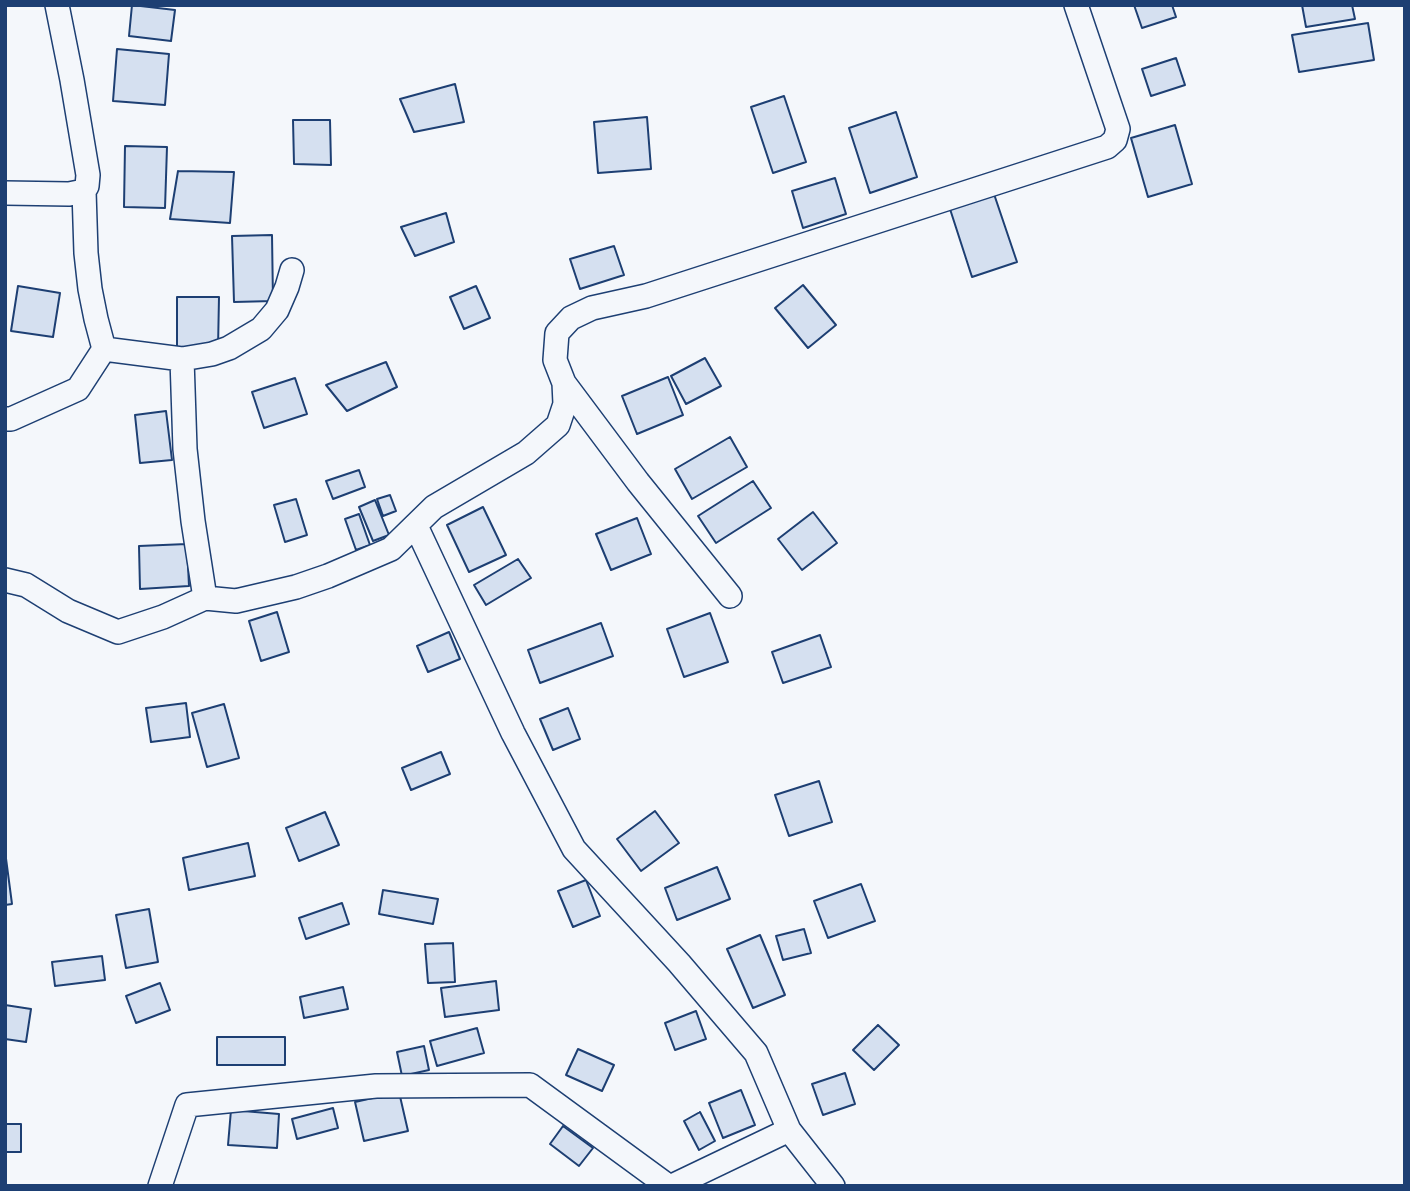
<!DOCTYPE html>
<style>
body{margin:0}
#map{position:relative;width:1410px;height:1191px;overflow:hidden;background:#f4f7fb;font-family:Arial,sans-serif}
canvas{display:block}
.frame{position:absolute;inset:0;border:7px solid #1d3f73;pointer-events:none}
</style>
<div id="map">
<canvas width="1410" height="1191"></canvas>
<div class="frame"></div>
</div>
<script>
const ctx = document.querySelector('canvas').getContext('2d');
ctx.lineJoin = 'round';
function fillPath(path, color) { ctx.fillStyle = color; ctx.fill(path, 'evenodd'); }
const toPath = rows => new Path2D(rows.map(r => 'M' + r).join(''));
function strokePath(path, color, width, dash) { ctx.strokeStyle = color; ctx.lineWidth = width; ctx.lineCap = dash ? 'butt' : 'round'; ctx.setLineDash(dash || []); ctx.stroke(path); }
const building = toPath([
 [132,5,175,10,171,41,129,36,132,5],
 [1134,5,1172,5,1176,17,1142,28,1134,5],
 [1302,5,1352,5,1355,19,1306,27,1302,5],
 [1368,23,1374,60,1299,72,1292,35,1368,23],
 [117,49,169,54,165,105,113,101,117,49],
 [1176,58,1185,85,1151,96,1142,69,1176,58],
 [455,84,464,122,414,132,400,99,455,84],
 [784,96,806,162,773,173,751,107,784,96],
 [896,112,917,177,870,193,849,128,896,112],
 [647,117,651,169,598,173,594,122,647,117],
 [293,120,330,120,331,165,294,164,293,120],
 [1175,125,1192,184,1148,197,1131,138,1175,125],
 [125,146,167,147,165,208,124,207,125,146],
 [178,171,234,172,230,223,170,219,178,171],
 [835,178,846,214,803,228,792,191,835,178],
 [994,194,1017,262,972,277,950,209,994,194],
 [446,213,454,242,415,256,401,227,446,213],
 [272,235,273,301,234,302,232,236,272,235],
 [614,246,624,275,580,289,570,259,614,246],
 [803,285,836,325,808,348,775,308,803,285],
 [18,286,60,293,53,337,11,331,18,286],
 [476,286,490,318,464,329,450,297,476,286],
 [177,297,219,297,218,349,177,349,177,297],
 [705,358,721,386,686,404,671,376,705,358],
 [386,362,397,387,347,411,326,385,386,362],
 [668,377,683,415,637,434,622,396,668,377],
 [295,378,307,414,264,428,252,392,295,378],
 [166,411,172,460,140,463,135,415,166,411],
 [730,437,747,467,692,499,675,469,730,437],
 [359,470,365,487,333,499,326,481,359,470],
 [753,481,771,508,716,543,698,516,753,481],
 [390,495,396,511,383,516,377,499,390,495],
 [296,499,307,535,285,542,274,505,296,499],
 [375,500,389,535,373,541,359,507,375,500],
 [483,507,506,555,469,572,447,525,483,507],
 [813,512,837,543,802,570,778,539,813,512],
 [359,514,370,545,356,550,345,519,359,514],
 [637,518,651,554,611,570,596,534,637,518],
 [187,544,189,586,140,589,139,546,187,544],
 [518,559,531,578,486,605,474,585,518,559],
 [277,612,289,652,261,661,249,621,277,612],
 [710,613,728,662,684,677,667,629,710,613],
 [601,623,613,656,540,683,528,650,601,623],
 [449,632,460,659,428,672,417,646,449,632],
 [820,635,831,667,783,683,772,652,820,635],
 [186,703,190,737,151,742,146,708,186,703],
 [224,704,239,758,207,767,192,713,224,704],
 [568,708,580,739,553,750,540,719,568,708],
 [441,752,450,774,411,790,402,768,441,752],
 [819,781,832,822,789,836,775,795,819,781],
 [655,811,679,843,641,871,617,839,655,811],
 [325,812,339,845,299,861,286,828,325,812],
 [248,843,255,876,189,890,183,858,248,843],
 [5,851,12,904,5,905,5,851],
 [717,867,730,899,677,920,665,888,717,867],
 [586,880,600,916,573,927,558,891,586,880],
 [861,884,875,921,828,938,814,901,861,884],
 [383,890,438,899,433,924,379,914,383,890],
 [342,903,349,924,306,939,299,918,342,903],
 [149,909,158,962,126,968,116,915,149,909],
 [804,929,811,953,783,960,776,936,804,929],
 [760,935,785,995,753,1008,727,949,760,935],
 [453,943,455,982,428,983,425,944,453,943],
 [102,956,105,980,55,986,52,962,102,956],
 [496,981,499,1010,445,1017,441,988,496,981],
 [160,983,170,1010,136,1023,126,996,160,983],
 [343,987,348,1009,304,1018,300,997,343,987],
 [5,1005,31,1009,26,1042,5,1039,5,1005],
 [696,1011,706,1039,675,1050,665,1023,696,1011],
 [878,1025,899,1045,874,1070,853,1050,878,1025],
 [477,1028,484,1053,437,1066,430,1041,477,1028],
 [217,1037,285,1037,285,1065,217,1065,217,1037],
 [424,1046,429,1070,402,1076,397,1052,424,1046],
 [578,1049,614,1065,602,1091,566,1075,578,1049],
 [845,1073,855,1104,823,1115,812,1084,845,1073],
 [741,1090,755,1125,723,1138,709,1103,741,1090],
 [399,1092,408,1131,364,1141,355,1102,399,1092],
 [333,1108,338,1128,297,1139,292,1119,333,1108],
 [231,1110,279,1114,277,1148,228,1145,231,1110],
 [700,1112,715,1141,699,1150,684,1121,700,1112],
 [5,1124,21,1124,21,1152,5,1152,5,1124],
 [563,1126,593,1148,579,1166,550,1144,563,1126]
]);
fillPath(building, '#d5e0f0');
strokePath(building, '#1d3f73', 2);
const minor = toPath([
 [84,191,86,253,90,289,96,319,104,349,182,359,185,449,193,521,205,598,236,601,296,587,328,576,391,549,434,507,526,453,558,425,565,404,564,383,555,360,557,333,571,318,592,308,646,296,1107,147,1115,140,1118,129,1076,5],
 [5,193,69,194,84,191,87,186,88,175,72,80,57,5],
 [182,359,212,354,229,348,261,329,277,310,287,287,292,270],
 [564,383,638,482,730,596],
 [5,419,11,419,78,389,104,349],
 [416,526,513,733,574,849,679,963,756,1053,789,1130,833,1186],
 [5,580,26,585,68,611,118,632,163,617,205,598],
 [160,1186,187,1105,376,1086,530,1085,668,1186],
 [672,1186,789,1130]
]);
strokePath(minor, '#1d3f73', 26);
strokePath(minor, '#f4f7fb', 23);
</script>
